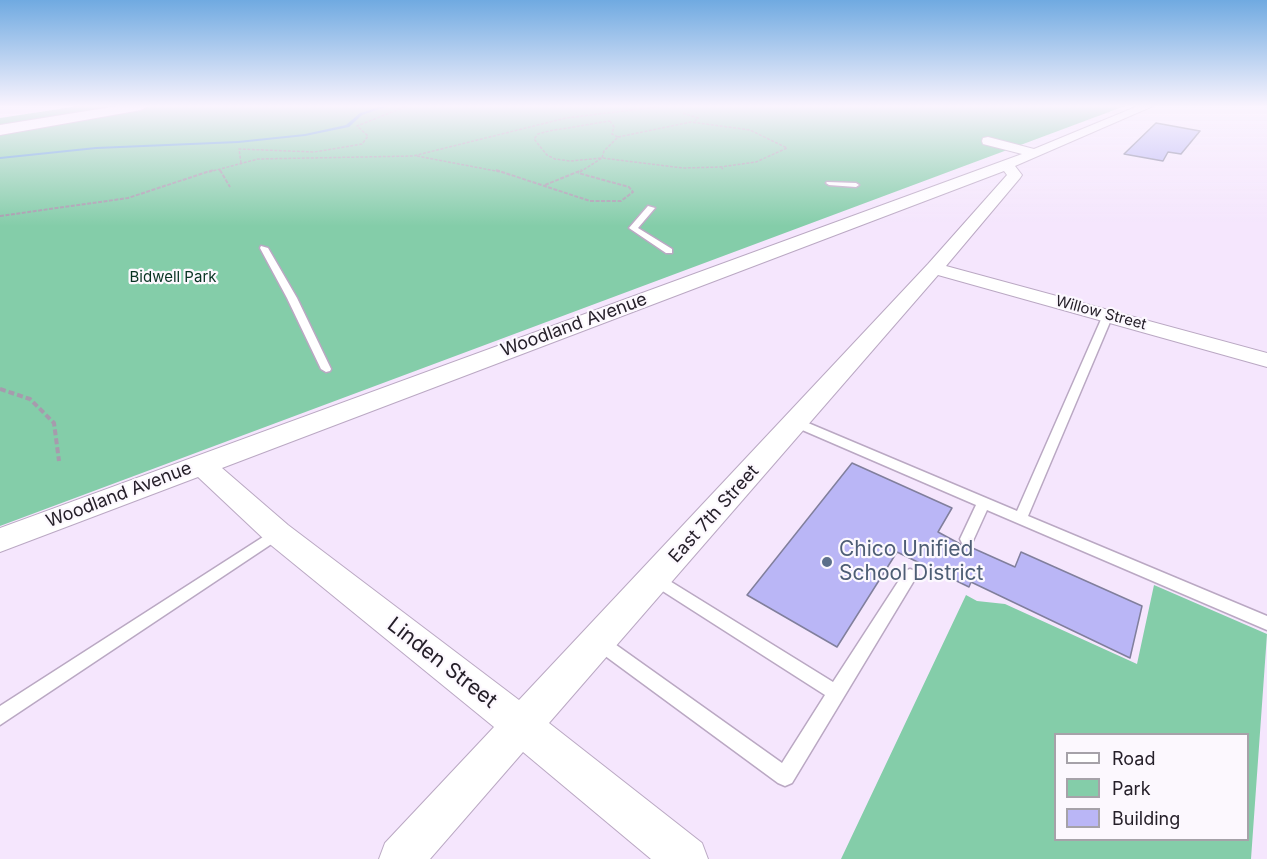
<!DOCTYPE html>
<style>
body{margin:0}
#map{position:relative;width:1267px;height:859px;overflow:hidden;background:#f5e6fd;font-family:Inter,sans-serif}
canvas{display:block}
.legend{position:absolute;left:1054px;top:733px;width:195px;height:108px;box-sizing:border-box;background:#fcf8fe;border:2px solid #a6a2a9;margin:0;padding:8px 10px;list-style:none;font-size:18px;color:#26202a}
.legend li{display:flex;align-items:center;gap:12px;height:30px}
.legend b{width:30px;border:2px solid #a6a2a9}
</style>
<div id="map">
<canvas width="1267" height="859"></canvas>
<ul class="legend">
<li><b style="height:8px;background:#fff"></b>Road</li>
<li><b style="height:16px;background:#84cda9"></b>Park</li>
<li><b style="height:16px;background:#bab6f6"></b>Building</li>
</ul>
</div>
<script>
const ctx = document.querySelector('canvas').getContext('2d');
ctx.lineJoin = 'round';
function fillPath(path, color) { ctx.fillStyle = color; ctx.fill(path, 'evenodd'); }
const toPath = rows => new Path2D(rows.map(r => 'M' + r).join(''));
function strokePath(path, color, width, dash) { ctx.strokeStyle = color; ctx.lineWidth = width; ctx.lineCap = dash ? 'butt' : 'round'; ctx.setLineDash(dash || []); ctx.stroke(path); }
function drawText(font, color, halo, rows, align = 'center') {
  ctx.font = font + ' Inter,sans-serif'; ctx.lineWidth = 4.5; ctx.setLineDash([]); ctx.textBaseline = 'middle'; ctx.strokeStyle = halo; ctx.fillStyle = color; for (const [text, x, y, turn = 0] of rows) {
    ctx.save(); ctx.translate(x, y); ctx.rotate((+turn || 0) * Math.PI / 180); ctx.textAlign = isNaN(turn) ? turn : align; if (halo) ctx.strokeText(text, 0, 0); ctx.fillText(text, 0, 0); ctx.restore();
  }
}
fillPath(toPath([
 [79,106,1125,106,0,526,0,118],
 [1154,585,1267,634,1251,859,841,859,966,595,977,601,1005,604,1137,664],
 [1056,734,1248,734,1248,840,1056,840]
]), '#84cda9');
fillPath(toPath([
 [383,106,388,106,362,115,349,127,305,136,238,143,96,149,0,159,0,157,96,147,238,141,305,134,346,125,360,113,383,106]
]), '#5c9bd7');
const building = toPath([
 [1156,123,1200,131,1181,154,1168,152,1163,161,1124,154,1156,123],
 [852,463,952,508,938,532,962,545,968,546,1015,567,1021,552,1142,606,1130,658,971,582,969,587,897,552,837,647,747,595,852,463]
]);
fillPath(building, '#bab6f6');
strokePath(building, '#817f9c', 1.5);
const service = toPath([
 [827,182,856,183,859,185,856,187,829,185,826,183,827,182],
 [648,206,655,208,638,228,672,249,672,253,666,253,629,228,648,206],
 [261,246,268,248,297,298,331,369,330,371,326,372,321,369,287,298,260,248,261,246],
 [1108,312,1113,315,1028,516,1267,616,1267,630,987,510,972,543,967,544,962,543,960,539,976,505,793,426,791,423,797,419,801,420,1017,511,1103,315,1108,312],
 [277,528,282,529,284,533,282,537,0,725,0,706,277,528],
 [910,569,915,571,918,575,915,579,792,783,785,786,778,783,593,647,591,642,593,637,599,635,605,637,782,763,825,695,650,583,647,579,650,575,655,573,660,575,833,682,905,571,910,569]
]);
const minor = toPath([
 [1138,106,1153,106,1015,166,1022,175,1020,178,946,266,1267,353,1267,367,938,275,549,723,702,843,708,859,651,859,523,752,430,859,379,859,385,843,494,727,266,541,198,477,0,552,0,528,1022,154,983,144,982,141,983,138,988,137,1034,149,1138,106],
 [1004,171,1007,175,928,264,519,700,288,525,222,468,1004,171]
]);
const tertiary = toPath([
 [118,106,148,106,141,110,0,135,0,125,118,106]
]);
strokePath(service, '#baa8c3', 3);
strokePath(minor, '#baa8c3', 2);
strokePath(tertiary, '#baa8c3', 2);
strokePath(toPath([
 [683,113,698,118,695,121],
 [610,121,614,127,612,134,618,137,604,151,602,158,570,161,555,159,547,155,534,139,538,134,549,131,610,121],
 [618,137,691,122,750,130,787,148,756,162,720,167,723,169],
 [417,156,501,172],
 [241,163,239,149,314,152,362,144,368,136,357,126,407,106],
 [219,169,221,172],
 [209,172,258,159,413,156,566,118,665,106],
 [580,172,602,158,683,168,720,167]
]), '#a69bad', 1.5, [3, 1.5]);
strokePath(toPath([
 [220,170,230,187],
 [496,170,590,201,621,201,633,192,629,187,578,173],
 [545,185,582,170],
 [0,216,128,198,213,170]
]), '#a69bad', 2, [4, 1.5]);
strokePath(toPath([
 [0,389,30,399,54,423,59,461]
]), '#a69bad', 4, [6, 3]);
fillPath(service, '#fff');
fillPath(minor, '#fff');
fillPath(tertiary, '#fff');
const sky = ctx.createLinearGradient(0, 0, 0, 226);
sky.addColorStop(0, '#70aae1');
sky.addColorStop(0.47, '#faf4fe');
sky.addColorStop(1, '#faf4fe00');
ctx.fillStyle = sky;
ctx.fillRect(0, 0, 1267, 226);
for (const [x, y, r, color] of [
 [827,562,6,"#5c6f8a"]
]) { const dot = new Path2D(); dot.arc(x, y, r, 0, 2 * Math.PI); ctx.fillStyle = color; ctx.fill(dot); strokePath(dot, '#fcf8fe', 2); }
drawText('15px', '#083322', '#fcf8fe', [
 ["Bidwell Park",173,277]
]);
drawText('15px', '#26202a', '#fcf8fe', [
 ["Willow Street",1101,313,15]
]);
drawText('18px', '#26202a', '#fcf8fe', [
 ["Woodland Avenue",574,325,-20],
 ["Woodland Avenue",119,495,-21],
 ["East 7th Street",714,514,-48]
]);
drawText('21px', '#4e5e75', '#fcf8fe', [
 ["Chico Unified",839,550],
 ["School District",839,574]
], 'left');
drawText('21px', '#26202a', '#fcf8fe', [
 ["Linden Street",442,663,38]
]);
</script>
